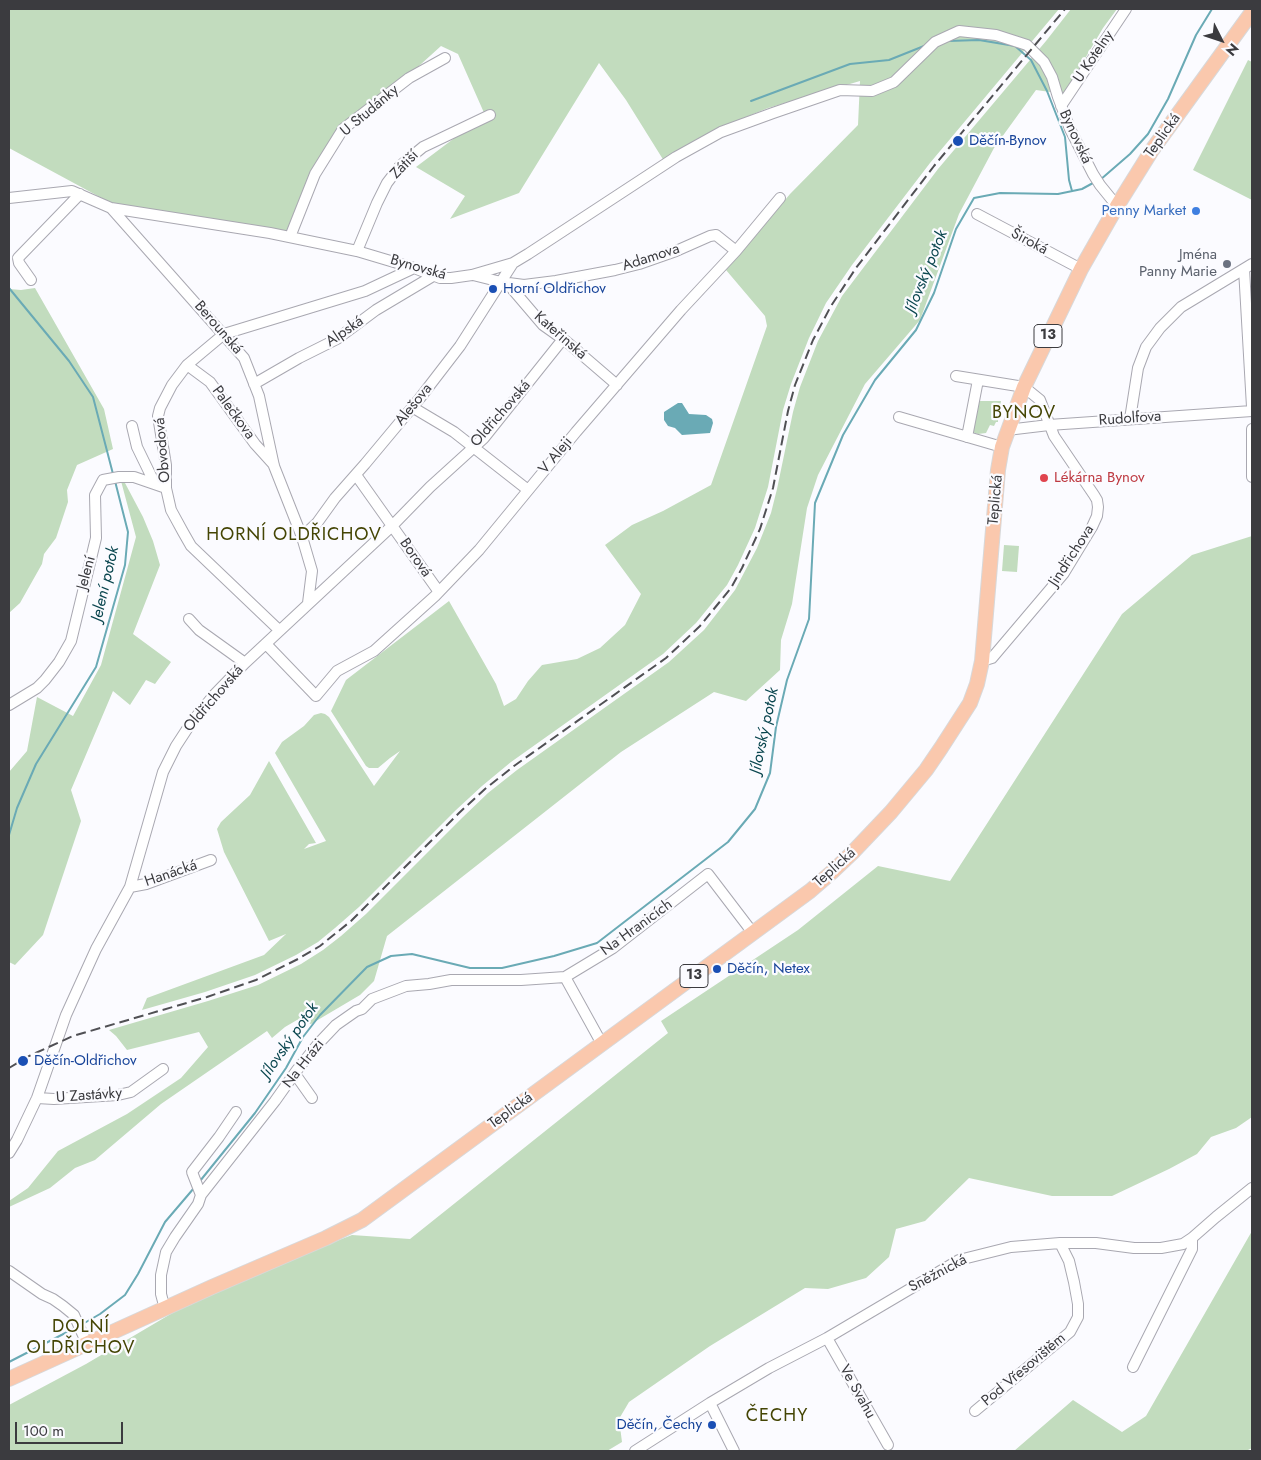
<!DOCTYPE html>
<meta charset="utf-8">
<style>
body{margin:0}
#map{position:relative;width:1261px;height:1460px;overflow:hidden;background:#fbfbff;font-family:Jost,sans-serif}
canvas{display:block}
.frame{position:absolute;inset:0;border:10px solid #3b3b3f;pointer-events:none}
.north{position:absolute;left:1196px;top:15px;width:50px;height:50px;-webkit-text-stroke:4px #fbfbff;paint-order:stroke;rotate:131deg;font-size:14px;font-weight:700;line-height:20px;text-align:center;color:#3b3b3f}
.north::after{content:'';display:block;margin:auto;width:18px;height:22px;background:#3b3b3f;clip-path:polygon(50% 0,100% 100%,50% 72%,0 100%)}
.scale{position:absolute;left:15px;top:1422px;width:108px;height:22px;box-sizing:border-box;border:2px solid #3b3b3f;border-top:0;padding-left:6px;font-size:15px;line-height:18px;white-space:nowrap;color:#3b3b3f;-webkit-text-stroke:4px #fbfbff;paint-order:stroke}
</style>
<div id="map">
<canvas width="1261" height="1460"></canvas>
<div class="frame"></div>
<div class="north">N</div>
<div class="scale">100 m</div>
</div>
<script>
const ctx = document.querySelector('canvas').getContext('2d');
ctx.lineJoin = 'round';
function fillPath(path, color) { ctx.fillStyle = color; ctx.fill(path, 'evenodd'); }
const toPath = rows => new Path2D(rows.map(r => 'M' + r).join(''));
function strokePath(path, color, width, dash) { ctx.strokeStyle = color; ctx.lineWidth = width; ctx.lineCap = dash ? 'butt' : 'round'; ctx.setLineDash(dash || []); ctx.stroke(path); }
function drawText(font, color, halo, rows, align = 'center') {
  ctx.font = font + ' Jost,sans-serif'; ctx.lineWidth = 4.5; ctx.setLineDash([]); ctx.textBaseline = 'middle'; ctx.strokeStyle = halo; ctx.fillStyle = color; for (const [text, x, y, turn = 0] of rows) {
    ctx.save(); ctx.translate(x, y); ctx.rotate((+turn || 0) * Math.PI / 180); ctx.textAlign = isNaN(turn) ? turn : align; if (halo) ctx.strokeText(text, 0, 0); ctx.fillText(text, 0, 0); ctx.restore();
  }
}
fillPath(toPath([
 [9,9,1059,9,930,163,852,265,826,303,809,338,791,384,783,410,768,487,755,528,738,565,727,585,696,623,663,654,511,762,482,786,456,810,359,907,335,928,318,942,296,955,255,975,205,992,142,1010,147,998,264,955,286,934,269,941,224,852,217,829,221,822,250,795,269,761,316,843,309,844,304,849,326,841,275,753,282,742,304,726,314,715,321,713,325,714,329,717,374,786,400,751,390,758,378,768,369,768,366,766,331,711,346,680,449,601,496,684,504,706,516,699,528,681,542,665,577,659,600,648,625,625,641,594,605,545,632,525,663,511,711,485,767,326,765,316,726,270,790,194,858,125,860,81,768,108,724,126,664,161,626,100,599,63,519,193,450,219,465,196,416,167,485,115,458,54,441,46,347,131,282,239,109,202,9,148],
 [1071,9,1117,9,1103,28,1064,94,1036,90,994,148,959,214,920,320,865,384,818,475,807,508,792,604,781,640,780,670,746,701,714,692,621,752,387,936,374,981,360,995,311,1024,297,1020,285,1027,272,1038,267,1031,161,1104,95,1160,75,1168,50,1188,9,1207,9,1201,28,1188,58,1151,127,1114,181,1078,208,1047,199,1032,127,1050,116,1036,109,1030,208,1001,258,985,301,964,323,950,341,936,366,914,463,817,488,793,517,770,669,662,704,630,735,590,757,548,771,513,777,489,793,412,800,387,818,341,842,296,938,169,1046,41],
 [1248,60,1252,62,1252,200,1193,170],
 [35,288,104,409,113,449,77,465,67,490,68,502,56,538,44,554,42,564,20,603,9,613,9,289,21,290],
 [977,401,1001,401,999,414,995,415,994,418,998,420,998,422,996,422,994,426,990,425,986,433,978,434,972,432],
 [121,481,125,483,143,517,153,541,160,565,133,634,171,662,155,684,146,680,130,705,113,691,71,790,81,821,43,935,15,965,9,962,9,772,27,751,37,697,73,716,101,665,136,537],
 [1252,536,1252,1117,1236,1128,1211,1137,1197,1154,1169,1169,1112,1196,1052,1196,969,1178,925,1221,896,1229,889,1257,866,1278,828,1289,805,1288,710,1346,629,1402,619,1419,622,1442,607,1451,9,1451,9,1405,86,1364,213,1289,352,1235,410,1239,668,1033,661,1021,798,930,878,866,950,881,1122,614,1192,555],
 [1004,545,1019,546,1017,572,1002,571],
 [1252,1231,1252,1448,1246,1451,1014,1451,1073,1400,1122,1432,1146,1416]
]), '#c2dcbe');
fillPath(toPath([
 [678,403,682,403,689,414,706,415,712,419,713,423,710,433,682,435,675,428,668,426,664,420,664,412]
]), '#6aaab5');
strokePath(toPath([
 [948,41,979,40,1015,46,1031,60,1047,91,1065,137,1069,180,1072,191],
 [751,101,850,64,889,60,924,46],
 [1100,180,1130,154,1148,134,1168,99,1196,35,1212,9],
 [9,288,69,361,93,397,113,474],
 [9,835,17,808,36,764,96,667,125,565,128,532,115,481],
 [200,1181,255,1113,286,1068,303,1037,320,1015,367,967,391,956,412,954,470,968,502,968,554,956,597,943,728,842,755,809,770,773,776,727,787,680,809,619,815,503,843,435,875,380,916,330,934,293,956,229,974,198,1000,193,1058,194,1082,189,1093,183],
 [81,1325,100,1314,125,1295,138,1274,165,1222,194,1188],
 [9,1362,75,1328]
]), '#6aaab5', 2);
const minor = toPath([
 [1061,106,1126,9],
 [9,198,72,191,111,208,244,358,259,396,274,466,302,537,312,571,308,603],
 [111,208,270,233,357,251,414,268,440,278,451,278,472,275,513,263,528,254,676,157,721,132,773,113,840,90,872,91,894,82,935,42,959,31,996,35,1027,45,1044,62,1052,77,1058,97,1070,129,1093,174,1100,185,1117,206],
 [977,214,1081,269],
 [290,237,315,174,343,129,409,78,445,58],
 [357,251,377,203,387,183,400,166,423,147,490,115],
 [1244,269,1252,407],
 [473,275,501,282,524,285,556,281,615,270,639,264,676,251,710,236,716,235,736,251],
 [31,280,19,263,18,258,80,194],
 [508,284,543,325,567,342,617,385],
 [187,365,210,382,255,444,274,465],
 [956,376,1024,387,1040,400,1054,436,1094,495,1097,500,1098,507,1097,516,1092,527,1064,573,992,658,982,661],
 [254,384,299,358,337,339,376,310,433,276],
 [412,407,454,432,528,490],
 [899,417,1002,447],
 [1130,419,1138,368,1146,347,1160,328,1181,307,1252,264],
 [132,426,137,447,155,484],
 [1252,429,1252,477],
 [1007,430,1049,425,1252,411],
 [967,437,978,380],
 [356,475,439,592],
 [302,537,317,523,335,498,365,464,420,398,460,346,513,263],
 [189,619,199,630,245,663],
 [279,630,191,546,183,532,171,510,166,488,166,465,158,416,160,408,172,385,187,365,224,334,365,291,414,268],
 [266,644,316,696,337,671,374,651,435,596,479,550,576,432,681,310,736,251,780,198],
 [9,705,37,688,45,680,59,662,71,641,96,538,95,495,103,480,119,477,134,477,166,488],
 [130,887,146,884,211,860],
 [602,1044,565,977,613,948,708,874,753,933],
 [295,1074,312,1098],
 [37,1098,54,1099,118,1095,131,1092,163,1069],
 [9,1153,17,1140,37,1098,66,1015,96,949,130,887,163,772,176,746,191,723,214,695,245,663,392,526,430,487,484,438,563,339],
 [201,1195,192,1172,219,1137,236,1112],
 [9,1271,42,1294,53,1299,63,1306,74,1315,87,1344],
 [165,1309,161,1294,161,1275,166,1252,175,1237,198,1204,201,1195,275,1101,297,1070,318,1044,336,1025,356,1011,362,1009,372,999,406,986,429,984,451,980,521,980,565,977],
 [827,1338,888,1445],
 [1133,1367,1192,1249,1192,1238],
 [710,1403,734,1451],
 [975,1411,1070,1332,1078,1317,1078,1304,1074,1282,1069,1261,1060,1243],
 [635,1451,710,1403,769,1368,827,1338,959,1260,1011,1247,1060,1243,1096,1243,1134,1248,1161,1248,1183,1244,1192,1238,1216,1217,1252,1188]
]);
const major = toPath([
 [9,1379,212,1287,326,1238,362,1220,810,891,832,872,852,853,891,812,926,770,941,748,970,703,977,684,982,661,998,470,1002,447,1024,387,1081,269,1117,206,1152,150,1252,12]
]);
strokePath(minor, '#a9a8b1', 12);
strokePath(major, '#d8d8d9', 16);
strokePath(minor, '#fff', 10);
strokePath(major, '#fac8ad', 14);
strokePath(toPath([
 [9,1068,29,1056,73,1036,207,997,256,980,298,959,320,946,351,921,459,813,485,789,514,766,666,658,700,626,731,588,742,568,760,529,773,488,788,411,795,385,813,340,831,306,856,268,934,166,1065,9]
]), '#505054', 2, [10, 5]);
for (const [x, y, r, color] of [
 [958,141,6,"#1a4fb4"],
 [1196,211,5,"#3f7fe0"],
 [1227,264,5,"#6b7280"],
 [493,289,5,"#1a4fb4"],
 [1044,478,5,"#e0444e"],
 [717,969,5,"#1a4fb4"],
 [23,1061,6,"#1a4fb4"],
 [712,1425,5,"#1a4fb4"]
]) { const dot = new Path2D(); dot.arc(x, y, r, 0, 2 * Math.PI); ctx.fillStyle = color; ctx.fill(dot); strokePath(dot, '#fbfbff', 2); }
for (const [x, y, w] of [
 [1048,336,28],
 [694,976,28]
]) { const box = new Path2D(); box.roundRect(x - w / 2, y - 11.5, w, 23, 4); ctx.fillStyle = '#fbfbff'; ctx.fill(box); strokePath(box, '#3b3b3f', 1); }
drawText('bold 14px', '#3b3b3f', null, [
 ["13",1048,336],
 ["13",694,976]
]);
drawText('15px', '#3b3b3f', '#fbfbff', [
 ["U Kotelny",1094,57,-56],
 ["U Studánky",370,111,-40],
 ["Teplická",1163,136,-55],
 ["Bynovská",1075,137,65],
 ["Zátiší",405,165,-46],
 ["Široká",1029,242,28],
 ["Adamova",651,258,-18],
 ["Bynovská",418,268,16],
 ["Berounská",218,328,49],
 ["Alpská",345,332,-34],
 ["Kateřinská",560,336,41],
 ["Alešova",414,405,-51],
 ["Palečkova",233,413,54],
 ["Oldřichovská",501,414,-49],
 ["Rudolfova",1130,419,-4],
 ["Obvodová",163,450,-95],
 ["V Aleji",556,456,-50],
 ["Teplická",996,500,-85],
 ["Jindřichova",1072,556,-57],
 ["Borová",415,558,55],
 ["Jelení",87,573,-75],
 ["Oldřichovská",214,699,-49],
 ["Teplická",835,868,-42],
 ["Hanácká",171,874,-19],
 ["Na Hranicích",637,928,-36],
 ["Na Hrázi",304,1064,-52],
 ["U Zastávky",89,1096,-4],
 ["Teplická",511,1111,-36],
 ["Sněžnická",938,1274,-28],
 ["Pod Vřesovištěm",1024,1370,-40],
 ["Ve Svahu",857,1392,61]
]);
drawText('15px', '#164399', '#fbfbff', [
 ["Děčín-Bynov",969,141],
 ["Horní Oldřichov",503,289],
 ["Děčín, Netex",727,969],
 ["Děčín-Oldřichov",34,1061],
 ["Děčín, Čechy",702,1425,"right"]
], 'left');
drawText('15px', '#366cbe', '#fbfbff', [
 ["Penny Market",1186,211]
], 'right');
drawText('15px', '#5b616d', '#fbfbff', [
 ["Jména",1217,255],
 ["Panny Marie",1217,272]
], 'right');
drawText('15px', '#be3a42', '#fbfbff', [
 ["Lékárna Bynov",1054,478]
], 'left');
drawText('italic 16px', '#0a464f', '#fbfbff', [
 ["Jílovský potok",927,272,-68],
 ["Jelení potok",106,584,-77],
 ["Jílovský potok",765,731,-78],
 ["Jílovský potok",290,1041,-55]
]);
ctx.letterSpacing = '1px';
drawText('18px', '#444504', '#fbfbff', [
 ["BYNOV",1024,414],
 ["HORNÍ OLDŘICHOV",294,536],
 ["DOLNÍ",81,1328],
 ["OLDŘICHOV",81,1349],
 ["ČECHY",777,1417]
]);
ctx.letterSpacing = '0px';
</script>
